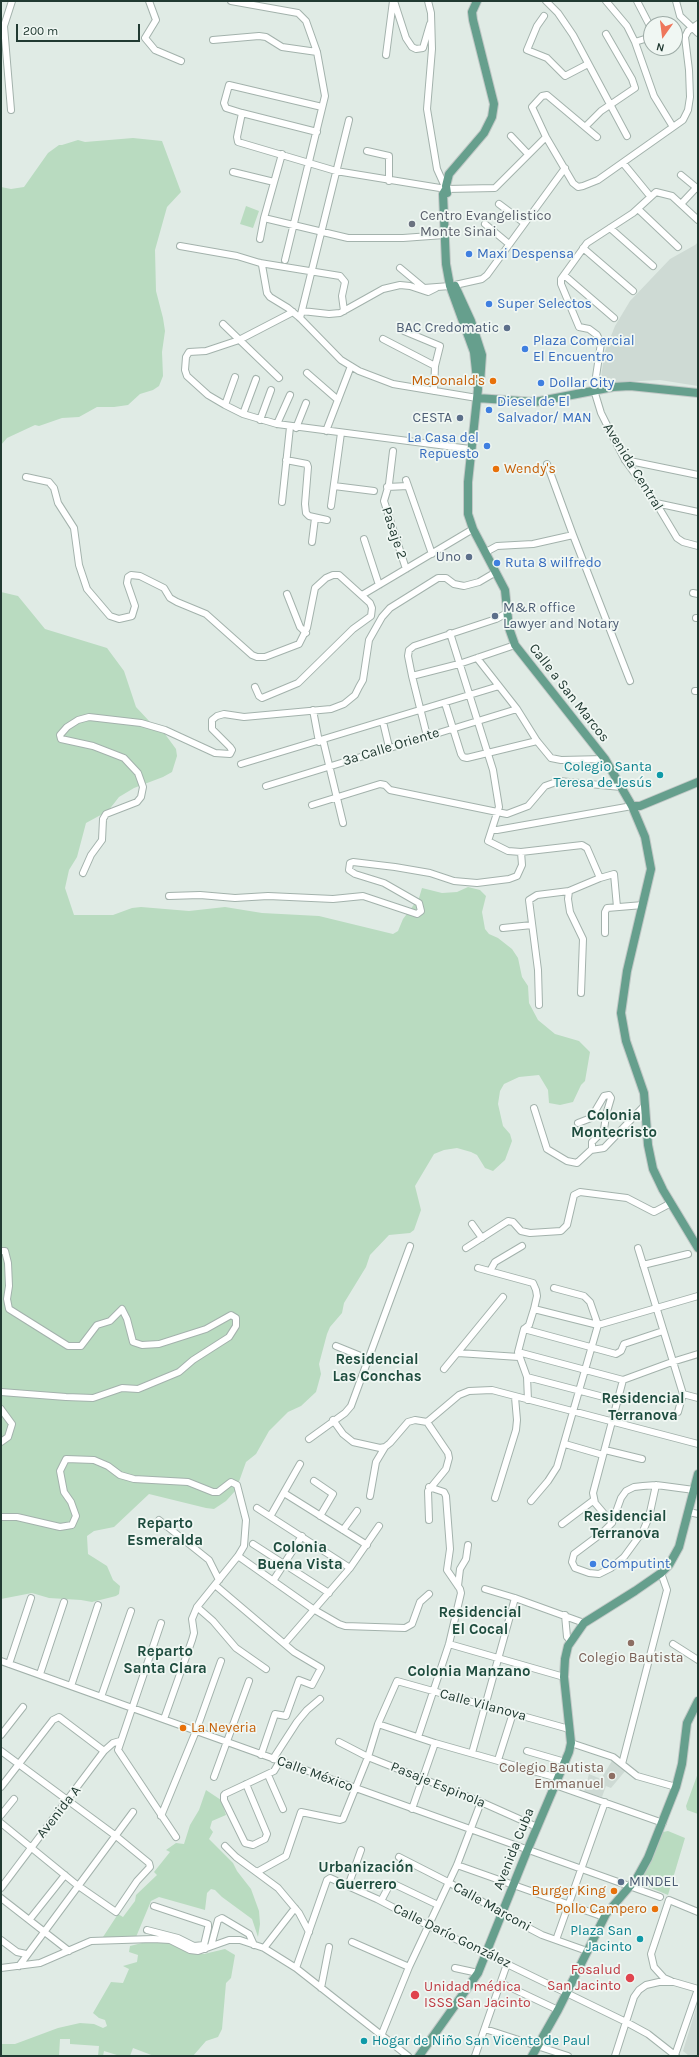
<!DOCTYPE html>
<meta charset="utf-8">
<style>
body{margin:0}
#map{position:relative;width:699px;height:2057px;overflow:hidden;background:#e0ebe5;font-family:Karla,sans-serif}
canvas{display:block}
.frame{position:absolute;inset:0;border:2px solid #213a32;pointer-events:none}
.north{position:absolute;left:643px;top:16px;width:40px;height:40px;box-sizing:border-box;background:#f0f7f3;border:1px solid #9daba6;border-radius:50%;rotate:194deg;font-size:11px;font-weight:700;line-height:16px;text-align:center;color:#213a32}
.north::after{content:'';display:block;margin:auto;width:14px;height:18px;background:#ee765b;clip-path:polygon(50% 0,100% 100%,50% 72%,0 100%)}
.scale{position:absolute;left:16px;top:24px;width:124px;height:18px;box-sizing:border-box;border:2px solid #213a32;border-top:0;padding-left:5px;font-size:12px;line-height:14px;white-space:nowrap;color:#213a32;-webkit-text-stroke:3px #f0f7f3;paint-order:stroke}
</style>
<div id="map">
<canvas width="699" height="2057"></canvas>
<div class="frame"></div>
<div class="north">N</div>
<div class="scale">200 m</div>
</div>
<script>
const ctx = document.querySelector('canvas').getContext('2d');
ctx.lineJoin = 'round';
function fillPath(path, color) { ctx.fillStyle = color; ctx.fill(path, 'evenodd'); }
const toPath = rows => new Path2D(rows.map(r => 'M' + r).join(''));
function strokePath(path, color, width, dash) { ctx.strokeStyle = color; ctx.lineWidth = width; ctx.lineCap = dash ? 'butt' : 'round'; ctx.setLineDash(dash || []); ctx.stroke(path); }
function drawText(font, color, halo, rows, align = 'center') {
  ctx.font = font + ' Karla,sans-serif'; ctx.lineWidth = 3.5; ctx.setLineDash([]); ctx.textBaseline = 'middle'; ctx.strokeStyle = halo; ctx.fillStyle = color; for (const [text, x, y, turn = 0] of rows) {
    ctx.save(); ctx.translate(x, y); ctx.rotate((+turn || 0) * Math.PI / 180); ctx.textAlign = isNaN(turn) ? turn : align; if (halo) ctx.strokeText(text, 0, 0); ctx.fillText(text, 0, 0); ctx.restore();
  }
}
fillPath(toPath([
 [698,242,698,386,660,380,600,383,605,351,615,326,630,301,670,259,695,245],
 [613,1759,626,1770,611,1788,606,1786,602,1797,584,1792,589,1774,601,1779],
 [698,2002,698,2056,689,2056,683,2051]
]), '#cedad4');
fillPath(toPath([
 [133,138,162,141,181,192,167,207,155,250,156,291,163,318,165,331,162,352,163,376,159,386,153,390,140,394,128,405,114,407,97,407,79,417,62,418,39,426,35,425,7,438,1,445,1,187,11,189,24,187,48,153,59,145,62,145,78,140,85,142],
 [246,206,259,211,253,228,240,224],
 [1,592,18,596,45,629,107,648,124,671,136,707,150,722,162,730,176,749,177,756,172,772,163,777,134,788,119,797,108,811,86,823,77,857,69,870,65,888,74,915,113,915,132,908,141,907,189,911,225,907,262,913,319,916,393,934,398,931,403,919,419,898,422,888,442,893,457,892,468,887,480,890,486,896,482,912,485,929,489,934,498,938,512,949,518,958,522,977,528,986,529,1003,538,1020,555,1034,579,1041,590,1052,585,1081,581,1085,573,1102,560,1105,549,1103,548,1090,539,1075,519,1077,504,1084,500,1091,498,1104,503,1126,510,1134,512,1141,505,1160,493,1171,485,1168,477,1155,471,1152,457,1148,444,1150,434,1154,415,1186,421,1210,414,1230,410,1233,389,1235,370,1255,366,1267,344,1303,342,1313,330,1327,327,1334,319,1364,321,1374,316,1392,301,1406,288,1412,269,1431,256,1454,246,1462,236,1490,226,1501,214,1509,206,1508,149,1494,114,1527,94,1531,87,1536,88,1554,107,1566,113,1580,120,1586,119,1594,116,1596,92,1602,81,1600,49,1598,32,1593,1,1599],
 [698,1773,698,1814,687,1810,686,1806],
 [206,1790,221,1800,226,1815,212,1821,210,1828,213,1832,209,1839,233,1863,237,1871,251,1889,259,1911,260,1924,258,1937,252,1919,222,1897,215,1890,211,1889,207,1893,205,1910,159,1897,151,1901,136,1937,103,1937,118,1914,123,1917,135,1901,136,1895,157,1875,154,1872,170,1852,166,1850,176,1843,184,1844,190,1825,199,1810],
 [668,1831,685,1838,668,1895,644,1885,641,1880,663,1832],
 [146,1942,168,1943,193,1954,204,1954,225,1949,235,1955,231,1978,226,1983,222,2029,218,2037,206,2041,193,2056,154,2056,133,2048,130,2056,120,2056,104,2051,103,2056,98,2056,99,2046,70,2044,70,2039,60,2039,59,2056,1,2056,1,2044,15,2044,58,2028,80,2023,94,2024,103,2028,107,2026,105,2020,99,2018,93,2013,111,1982,123,1983,129,1969,123,1966,137,1962,138,1955,129,1952,130,1946]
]), '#b9dbc0');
const minor = toPath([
 [149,1,156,20,145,38,155,50,181,61],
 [231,1,298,13,306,21,317,52,325,96,285,260],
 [394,1,406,38,412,47,416,49,423,48,430,24],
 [428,1,431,13,432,49,427,109,437,169,446,189],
 [546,1,558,13,573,35,627,136],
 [606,1,627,26,635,42,654,96,673,127],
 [637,1,651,28],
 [676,1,680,16,698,33],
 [544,16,537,26,527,50,547,58,565,76,588,64],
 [213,40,259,36,266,37,282,47,317,52],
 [635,42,651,37],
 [386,55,393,1],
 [11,110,4,26,12,1],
 [242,113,237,137,238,142,336,171,446,189,495,188,546,137],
 [585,127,601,111,635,88,632,79,606,34],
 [317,132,242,113,226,108,224,103,229,85,322,107],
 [511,136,528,154],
 [597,137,547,95,542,96,532,107,546,137,573,183,578,187,583,186,598,180,683,120,688,110,690,97,689,70,685,37,688,31,698,24],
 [367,151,389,156,389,181],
 [623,163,650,196],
 [233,172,274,182],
 [681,175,698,189],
 [499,204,523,222],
 [681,204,696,188],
 [638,209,678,247],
 [264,218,348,238,403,238,444,235],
 [698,220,672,196,656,192,633,213,587,243,561,279,561,284,579,327,589,329,597,335,601,343,594,390,601,413,613,437,625,460,656,503,677,538,683,542,698,546],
 [485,224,509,244],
 [610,228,653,266],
 [260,239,264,218,282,154],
 [180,246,237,256,260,263,340,276,345,282,342,296,344,311],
 [583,248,633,291],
 [260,263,262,265,267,293,270,297,288,308,300,318,341,360,359,371,393,384,477,398],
 [400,268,424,288,450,286],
 [564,275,614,318],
 [455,285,482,279,487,275,565,168],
 [302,311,329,314,340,313,383,289,400,285,410,286,428,292,436,288],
 [293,312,239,340,206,351,189,352,186,357,185,370,187,376,208,395,225,405,243,414,277,424,470,449],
 [300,318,349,120],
 [223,324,279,378],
 [404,331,440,346,435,366,434,391],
 [383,339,435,366],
 [307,373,338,400],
 [225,405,235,377],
 [243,414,256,379],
 [260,420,271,390],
 [277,424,290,395],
 [296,428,306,403],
 [326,431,351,366],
 [393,451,389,484,384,501,406,569],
 [286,460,307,464,308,467,305,504,306,513,309,516,327,520],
 [625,460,698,475],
 [547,464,573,535,630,681],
 [26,477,49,482,54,488,58,503,74,528,79,565,87,589,110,616,119,619,132,616,135,606,127,583,128,577,131,575,140,576,164,588,170,598,177,602,206,614,252,655,257,657,265,657,299,644,307,628,315,588,326,578,333,575,339,575,370,603,372,608,371,616,353,629,298,683,262,698,259,696,255,687],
 [406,480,432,554],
 [334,486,374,491],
 [387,487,408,486],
 [282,502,290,427],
 [656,503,698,512],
 [331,506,341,433],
 [364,539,379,585],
 [312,542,315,518],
 [486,552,497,546,533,544,573,535],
 [693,593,698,594],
 [287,594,300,627,306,633],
 [362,595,473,529],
 [696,618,698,618],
 [450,633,493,770,499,807,488,841,508,851,521,852,582,845,587,848,600,878],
 [477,658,517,709,537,741,551,758,561,760,605,759],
 [412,676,459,664,515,645],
 [695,691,698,691],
 [445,703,461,754,463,757,467,758,537,741],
 [313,710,319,742],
 [383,722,389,747],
 [427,736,412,676,408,656,409,650,414,646,496,619,507,613],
 [323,740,343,823],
 [241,764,499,686],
 [266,786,517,709],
 [312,805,380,784,385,785,390,790,507,814,528,806,545,786,559,781,621,787],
 [492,829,497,830,632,806],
 [83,873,91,855,102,840,103,819,106,814,137,802,141,797,143,787,138,773,124,758,93,746,61,739,60,735,67,727,78,720,89,717,141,723,165,730,215,753,230,754,232,750,230,747,212,729,212,720,217,716,224,714,244,717,331,709,344,704,355,695,359,687,363,680,369,640,382,617,390,608,438,578,446,578,454,584,464,586,479,582,496,572],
 [569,891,568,899,570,912,583,939,581,993],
 [169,896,200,895,235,898,268,896,333,899,363,896,417,914,421,911,419,903,384,883,355,874,349,870,350,863,353,862,395,867,430,873,454,881,477,883,509,879,517,876,522,865,521,852],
 [503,928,532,925],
 [605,933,605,912,607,908,643,905],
 [539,1005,538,970,529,900,537,895,569,891,600,878,614,874,617,907],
 [534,1108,547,1149,567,1161,577,1163,591,1150,604,1148,645,1105],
 [578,1123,591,1118,604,1096,609,1095,611,1098,606,1115,604,1130,592,1142,592,1149],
 [472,1224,482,1238],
 [466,1248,508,1221,513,1222,521,1231,530,1233,561,1231,567,1225,574,1195,580,1192,627,1198,654,1212,671,1203],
 [638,1248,683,1394,678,1412],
 [1,1251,5,1251,8,1263,9,1286,7,1299,9,1309,68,1346,81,1346,97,1325,110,1321,122,1309,127,1319,133,1342,142,1345,159,1344,206,1329,231,1315,236,1318,236,1326,229,1337,193,1360,179,1372,138,1389,122,1388,93,1398,66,1397,1,1392],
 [643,1265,688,1254],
 [478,1268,533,1283,536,1290,537,1296,534,1309,529,1325,524,1329,518,1352,527,1377,528,1400],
 [490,1271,495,1262,522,1246],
 [554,1288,584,1296,590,1302,598,1325],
 [534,1309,598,1325,698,1296],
 [524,1329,616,1354,621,1351,624,1344,663,1331],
 [336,1346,368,1359],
 [518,1352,623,1380],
 [458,1353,519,1357],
 [444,1369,503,1297],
 [527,1377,619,1401],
 [623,1380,672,1362,698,1354],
 [683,1394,698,1398],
 [1,1409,12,1424,8,1437,1,1442],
 [333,1420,343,1434,353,1442,380,1448,385,1447,390,1443,408,1422,415,1420,427,1422,448,1453,449,1458,446,1469,428,1491,429,1520],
 [427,1422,459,1395,469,1391,492,1390,698,1444],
 [309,1439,345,1413,351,1406,410,1246],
 [565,1444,603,1455],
 [605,1450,642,1459],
 [314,1481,333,1494,320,1516],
 [656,1485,649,1517,643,1531,624,1557,611,1568,599,1574,589,1573,575,1568,572,1562,574,1554,602,1533,612,1523,621,1498,626,1491,634,1487,643,1486,656,1485,664,1486,694,1490],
 [284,1493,367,1545],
 [370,1496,376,1462,385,1447],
 [495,1498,516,1430,517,1420,515,1397],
 [531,1501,548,1481,557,1467,598,1325],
 [257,1508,350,1568],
 [689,1512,698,1514],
 [271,1515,300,1464],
 [1,1517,17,1517,60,1527,72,1525,76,1516,71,1502,64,1492,60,1471,66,1459,94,1460,108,1466,120,1475,134,1479,188,1482,213,1492,218,1492,231,1482,237,1485,246,1520,244,1546,238,1556,197,1607,192,1619,194,1633,192,1640,164,1719],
 [159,1520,209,1560,219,1580],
 [612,1523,595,1503,593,1493,623,1380],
 [562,1524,594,1500],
 [343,1530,357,1511],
 [253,1544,329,1593],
 [238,1556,313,1609,339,1624,345,1626,405,1628,412,1624,420,1602,429,1594],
 [273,1581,302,1536],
 [215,1585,294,1652,321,1668,312,1685,299,1680,286,1716,275,1714,261,1755],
 [458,1586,460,1569,466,1559,468,1545],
 [485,1589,515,1598,584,1623],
 [197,1607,213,1621,236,1648,266,1669],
 [565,1615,567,1637,571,1641],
 [161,1623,118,1750,176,1837],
 [285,1643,350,1568,379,1526],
 [449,1644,564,1677],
 [673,1644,698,1660],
 [1,1661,660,1897],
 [9,1664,31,1598],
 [40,1674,64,1602],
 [71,1686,98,1605],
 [101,1697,131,1611],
 [378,1724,435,1743,558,1778],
 [1,1735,23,1707],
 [418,1737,449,1644,461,1593,460,1589,447,1570,450,1549,446,1496,444,1492,429,1487],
 [339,1742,368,1757,481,1802,537,1827],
 [571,1743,613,1757,637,1776,676,1787],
 [1,1751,116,1836,149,1863,150,1867,137,1881,116,1912,77,1885,1,1823],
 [527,1751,565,1762],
 [472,1753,515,1598],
 [273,1759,297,1722,307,1710,320,1699],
 [498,1760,513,1713],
 [622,1764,667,1590,661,1573],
 [268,1775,283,1809],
 [214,1777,249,1681],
 [246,1784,267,1834,265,1839,253,1845,245,1843,224,1800,224,1795,225,1794,274,1771,280,1761],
 [555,1785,663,1823],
 [1,1787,53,1720,59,1717,104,1751],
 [412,1809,435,1743],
 [1,1815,14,1799],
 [161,1816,196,1731,221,1661],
 [225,1846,236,1857,278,1888,299,1913,309,1932],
 [399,1857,448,1882,521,1924,542,1935,587,1951],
 [457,1865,604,1917],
 [257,1872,286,1856,301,1812,340,1820,343,1819,368,1757,378,1724,397,1681,569,1729],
 [348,1886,361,1850],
 [1,1888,104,1751,113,1743,120,1741],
 [1,1898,69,1951],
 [381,1901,390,1884,394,1884,438,1905],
 [154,1906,208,1924,208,1928,204,1945,205,1949],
 [30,1919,65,1875],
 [147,1930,178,1938,194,1946,204,1945],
 [1,1940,17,1952,26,1954],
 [556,1940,605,1802],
 [352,1942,409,1967],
 [211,1946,218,1920,222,1918,249,1934,254,1945],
 [264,1948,295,1908],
 [19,1966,133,1812],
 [1,1968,40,1963,91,1941,153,1939,170,1940,190,1950,198,1951,229,1940,240,1940,264,1948,296,1968,408,2056],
 [296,1968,327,1880,330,1878,377,1899,429,1926,626,2022,648,2034,676,2056],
 [455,1968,478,1973],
 [671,1981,664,1978,654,1967,651,1954,669,1900,698,1912],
 [501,1983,558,2010],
 [321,1988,329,1947],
 [485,2029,568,2056],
 [381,2036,409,1967,457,1865,481,1802],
 [675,2055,698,1989],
 [475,2056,507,1964],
 [615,2056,634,1997,639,1990,646,1985,659,1982,674,1982,698,1989]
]);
const major = toPath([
 [446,189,443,194,446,264,450,286,474,352,478,389,468,482,468,514,473,529,505,590,509,628,515,645,605,759,632,806,645,837,651,869,627,971,621,1013,626,1041,644,1093,648,1145,653,1169,663,1190,698,1248],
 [447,193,446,186,449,174,484,133,492,117,494,104,473,20,472,12,477,1],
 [455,286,471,321,482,355,480,383],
 [477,398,535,402,613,387,630,386,698,393],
 [632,806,640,806,698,782],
 [419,2056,478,1973,527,1851,569,1752,571,1743,564,1677,565,1659,568,1646,584,1623,635,1591,661,1573,669,1565,679,1547,698,1474],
 [532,2056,558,2010,606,1914,637,1878,648,1858,676,1787,682,1764,687,1723,698,1701]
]);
strokePath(minor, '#a3b2ac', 8);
strokePath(major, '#c1c8c6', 10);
strokePath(minor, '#fff', 6);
strokePath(major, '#669f8d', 8);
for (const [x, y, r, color] of [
 [412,224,4,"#6b7280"],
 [469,254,4,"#3f7fe0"],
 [489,304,4,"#3f7fe0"],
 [507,328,4,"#5c6f8a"],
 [525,349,4,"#3f7fe0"],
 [493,381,4,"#e8710a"],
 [541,383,4,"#3f7fe0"],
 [489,410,4,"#3f7fe0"],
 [460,418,4,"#5c6f8a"],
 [487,446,4,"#3f7fe0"],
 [496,469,4,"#e8710a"],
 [469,557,4,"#5c6f8a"],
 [497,563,4,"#3f7fe0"],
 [495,616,4,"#5c6f8a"],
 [660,775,4,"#0f9aa8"],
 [593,1564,4,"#3f7fe0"],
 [631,1643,4,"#8d6e63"],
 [183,1728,4,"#e8710a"],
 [612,1776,4,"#8d6e63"],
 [621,1882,4,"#5c6f8a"],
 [614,1891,4,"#e8710a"],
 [655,1909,4,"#e8710a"],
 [640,1939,4,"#0f9aa8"],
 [630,1978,5,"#e0444e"],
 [415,1995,5,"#e0444e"],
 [364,2041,4,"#0f9aa8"]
]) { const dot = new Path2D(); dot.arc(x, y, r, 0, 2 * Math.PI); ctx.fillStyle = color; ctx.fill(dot); strokePath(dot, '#f0f7f3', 1.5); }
drawText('14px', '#5b616d', '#f0f7f3', [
 ["Centro Evangelistico",420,216],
 ["Monte Sinai",420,232]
], 'left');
drawText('14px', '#366cbe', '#f0f7f3', [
 ["Maxi Despensa",477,254],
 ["Super Selectos",497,304],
 ["Plaza Comercial",533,341],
 ["El Encuentro",533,357],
 ["Dollar City",549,383],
 ["Diesel de El",497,402],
 ["Salvador/ MAN",497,418],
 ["La Casa del",479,438,"right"],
 ["Repuesto",479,454,"right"],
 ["Ruta 8 wilfredo",505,563],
 ["Computint",601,1564]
], 'left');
drawText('14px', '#4e5e75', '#f0f7f3', [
 ["BAC Credomatic",499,328],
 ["CESTA",452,418],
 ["Uno",461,557],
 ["M&R office",503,608,"left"],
 ["Lawyer and Notary",503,624,"left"],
 ["MINDEL",629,1882,"left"]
], 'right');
drawText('14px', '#c56008', '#f0f7f3', [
 ["McDonald's",485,381],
 ["Wendy's",504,469,"left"],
 ["La Neveria",191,1728,"left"],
 ["Burger King",606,1891],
 ["Pollo Campero",647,1909]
], 'right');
drawText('14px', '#213a32', '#f0f7f3', [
 ["Avenida Central",633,467,58],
 ["Pasaje 2",394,533,72],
 ["Calle a San Marcos",569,693,52],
 ["3a Calle Oriente",391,747,-17],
 ["Calle Vilanova",483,1705,15],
 ["Calle México",315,1774,20],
 ["Pasaje Espinola",438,1785,22],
 ["Avenida A",59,1812,-52],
 ["Avenida Cuba",514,1849,-68],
 ["Calle Marconi",492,1907,29],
 ["Calle Darío González",452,1936,26]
]);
drawText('14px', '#0d838f', '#f0f7f3', [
 ["Colegio Santa",652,767],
 ["Teresa de Jesús",652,783],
 ["Plaza San",632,1931],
 ["Jacinto",632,1947],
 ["Hogar de Niño San Vicente de Paul",372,2041,"left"]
], 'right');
drawText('14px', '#785e54', '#f0f7f3', [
 ["Colegio Bautista",631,1658],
 ["Colegio Bautista",604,1768,"right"],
 ["Emmanuel",604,1784,"right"]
]);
drawText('14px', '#be3a42', '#f0f7f3', [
 ["Fosalud",621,1970],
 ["San Jacinto",621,1986],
 ["Unidad médica",424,1987,"left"],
 ["ISSS San Jacinto",424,2003,"left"]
], 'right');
drawText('bold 15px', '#1e4c3e', '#f0f7f3', [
 ["Colonia",614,1116],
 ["Montecristo",614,1133],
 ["Residencial",377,1360],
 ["Las Conchas",377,1377],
 ["Residencial",643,1399],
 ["Terranova",643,1416],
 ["Residencial",625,1517],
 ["Terranova",625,1534],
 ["Reparto",165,1524],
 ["Esmeralda",165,1541],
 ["Colonia",300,1548],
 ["Buena Vista",300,1565],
 ["Residencial",480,1613],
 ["El Cocal",480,1630],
 ["Reparto",165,1652],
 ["Santa Clara",165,1669],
 ["Colonia Manzano",469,1672],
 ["Urbanización",366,1868],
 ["Guerrero",366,1885]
]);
</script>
